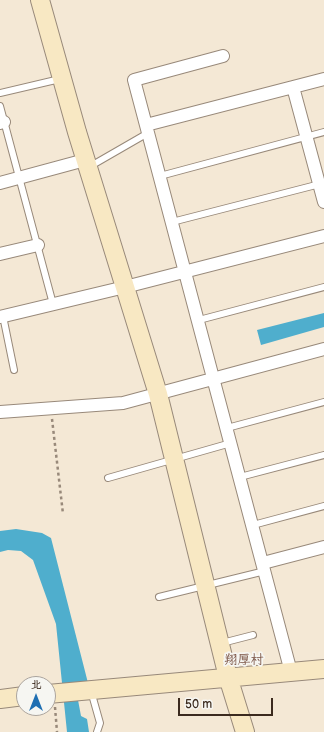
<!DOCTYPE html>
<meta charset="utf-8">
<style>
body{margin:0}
#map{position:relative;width:324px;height:732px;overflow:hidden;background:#f4e8d5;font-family:"Balsamiq Sans","LXGW WenKai TC",sans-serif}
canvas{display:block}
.north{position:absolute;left:16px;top:676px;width:40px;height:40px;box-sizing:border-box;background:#f6f6f2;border:1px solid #aba49d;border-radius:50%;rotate:0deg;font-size:11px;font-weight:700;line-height:16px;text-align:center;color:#3b2a1e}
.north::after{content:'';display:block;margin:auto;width:14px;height:18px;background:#1f6fb2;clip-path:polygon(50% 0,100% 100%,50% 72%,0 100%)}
.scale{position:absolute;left:178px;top:698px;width:95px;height:18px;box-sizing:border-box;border:2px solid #3b2a1e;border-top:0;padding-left:5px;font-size:12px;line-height:14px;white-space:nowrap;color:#3b2a1e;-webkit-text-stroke:3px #f6f6f2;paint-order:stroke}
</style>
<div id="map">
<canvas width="324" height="732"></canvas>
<div class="north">北</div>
<div class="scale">50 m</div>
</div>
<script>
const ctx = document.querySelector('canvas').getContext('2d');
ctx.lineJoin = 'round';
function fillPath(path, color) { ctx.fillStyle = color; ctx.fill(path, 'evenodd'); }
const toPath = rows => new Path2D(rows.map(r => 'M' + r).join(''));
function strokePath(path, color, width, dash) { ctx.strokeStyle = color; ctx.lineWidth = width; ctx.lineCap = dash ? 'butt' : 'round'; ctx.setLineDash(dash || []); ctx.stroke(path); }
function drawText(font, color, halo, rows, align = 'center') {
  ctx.font = font + ' "Balsamiq Sans","LXGW WenKai TC",sans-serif'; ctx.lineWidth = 3.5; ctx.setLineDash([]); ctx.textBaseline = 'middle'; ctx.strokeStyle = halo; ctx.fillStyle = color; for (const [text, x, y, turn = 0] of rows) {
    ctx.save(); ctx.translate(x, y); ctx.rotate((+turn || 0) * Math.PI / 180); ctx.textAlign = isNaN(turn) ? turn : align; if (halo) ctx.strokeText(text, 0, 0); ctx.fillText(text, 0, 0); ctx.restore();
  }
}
fillPath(toPath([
 [324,313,324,327,261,345,257,330],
 [16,529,42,533,51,538,88,683,78,700,81,716,87,719,89,732,67,732,56,624,33,560,21,551,8,550,0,552,0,531]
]), '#4faecd');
const lane = toPath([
 [0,93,60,79],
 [0,106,53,304],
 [89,167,148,133],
 [160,176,324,132],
 [172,222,320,184],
 [3,316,14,370],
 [199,320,324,287],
 [227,428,324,402],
 [240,477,324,455],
 [108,478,231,443],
 [253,525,324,506],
 [159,597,265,571],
 [222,643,253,635],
 [91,691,100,723,97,732]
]);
const street = toPath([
 [223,56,134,80,291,672],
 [293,87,324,202],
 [0,123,4,122],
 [146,125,324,79],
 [0,183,85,160],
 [0,254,38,245],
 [0,317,125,287,324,236],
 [0,412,123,403,324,349],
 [263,563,324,547]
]);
const secondary = toPath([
 [40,0,77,132,158,394,228,677,245,732],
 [48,694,324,669],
 [0,699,24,696]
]);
strokePath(lane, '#98897a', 8);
strokePath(street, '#98897a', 14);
strokePath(secondary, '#98897a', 20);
strokePath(toPath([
 [52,419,63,514],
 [55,707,57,732]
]), '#98897a', 2.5, [3, 3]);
strokePath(lane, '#fff', 6);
strokePath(street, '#fff', 12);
strokePath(secondary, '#f8e8c3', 18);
drawText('13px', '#7b5445', '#f6f6f2', [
 ["翔厚村",244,661]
]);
</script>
